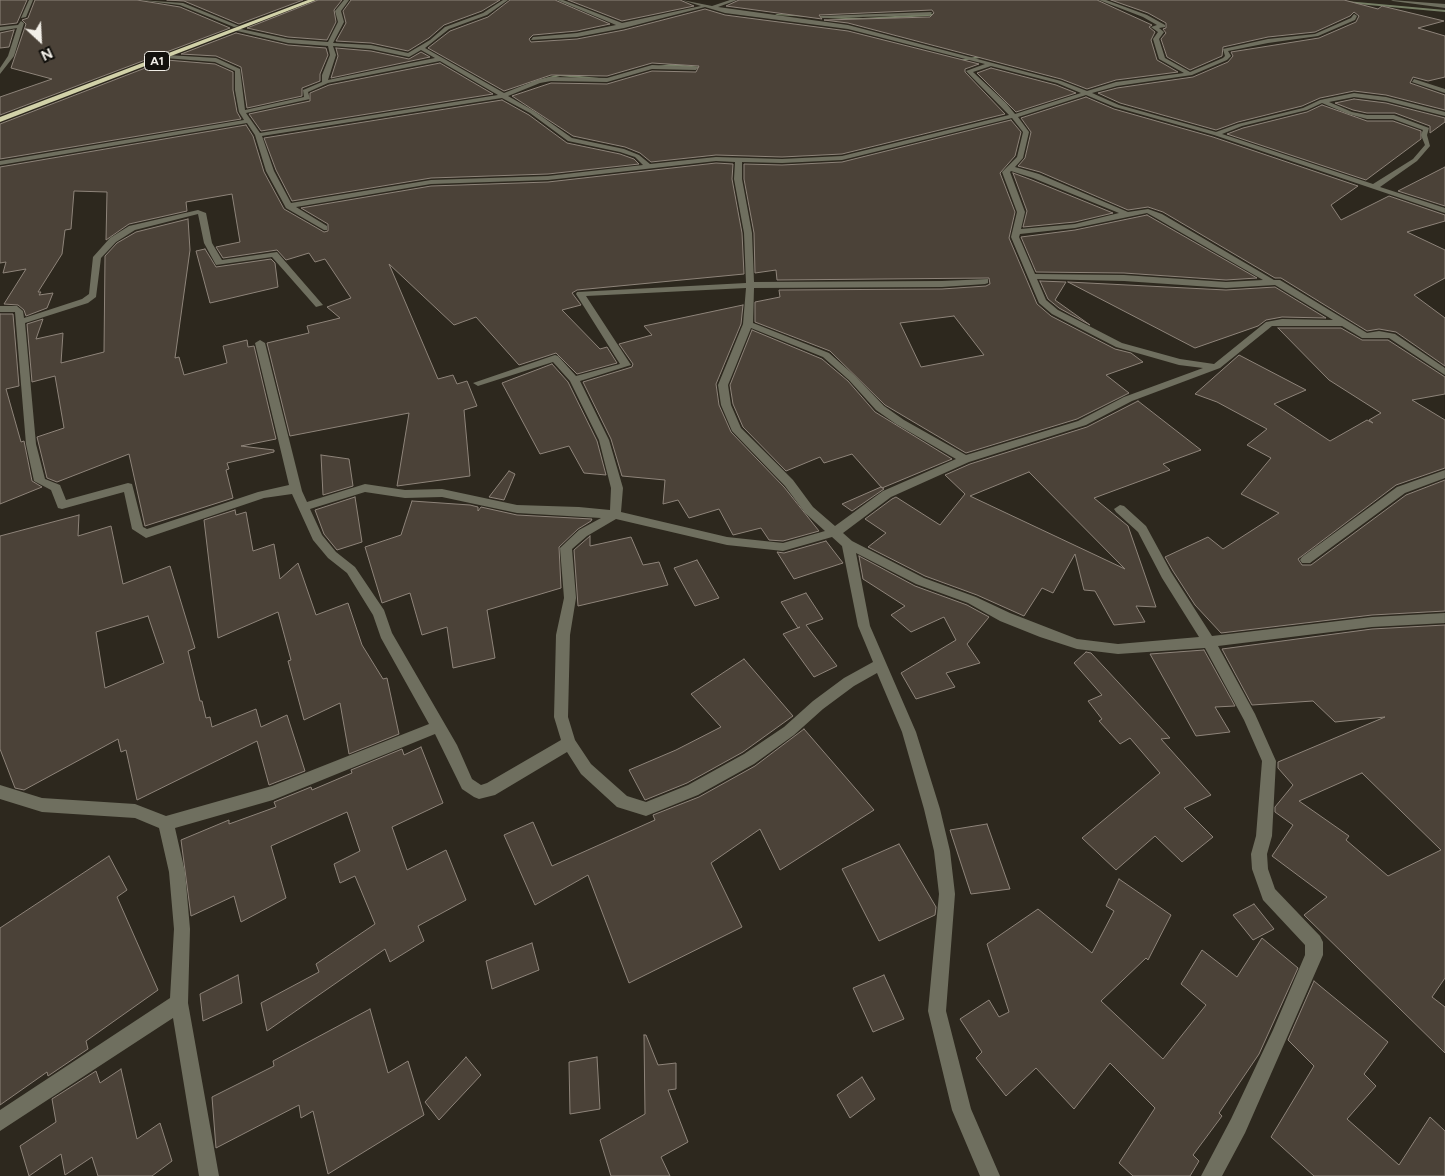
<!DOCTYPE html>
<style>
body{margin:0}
#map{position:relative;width:1445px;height:1176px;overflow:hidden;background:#2d281e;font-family:Figtree,sans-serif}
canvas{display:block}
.north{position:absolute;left:15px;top:15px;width:50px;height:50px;-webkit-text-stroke:4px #13110d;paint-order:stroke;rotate:155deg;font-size:14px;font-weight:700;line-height:20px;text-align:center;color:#f2efe8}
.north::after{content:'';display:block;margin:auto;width:18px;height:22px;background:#f2efe8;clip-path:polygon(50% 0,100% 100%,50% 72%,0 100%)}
</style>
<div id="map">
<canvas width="1445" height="1176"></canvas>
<div class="north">N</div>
</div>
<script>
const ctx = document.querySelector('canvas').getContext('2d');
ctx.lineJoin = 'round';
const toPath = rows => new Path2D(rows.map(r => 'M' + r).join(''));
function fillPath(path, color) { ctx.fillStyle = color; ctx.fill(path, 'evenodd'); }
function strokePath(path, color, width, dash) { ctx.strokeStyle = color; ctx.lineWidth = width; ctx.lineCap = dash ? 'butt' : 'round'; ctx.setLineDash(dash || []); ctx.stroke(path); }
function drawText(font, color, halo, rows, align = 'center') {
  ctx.font = font + ' Figtree,sans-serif'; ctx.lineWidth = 4; ctx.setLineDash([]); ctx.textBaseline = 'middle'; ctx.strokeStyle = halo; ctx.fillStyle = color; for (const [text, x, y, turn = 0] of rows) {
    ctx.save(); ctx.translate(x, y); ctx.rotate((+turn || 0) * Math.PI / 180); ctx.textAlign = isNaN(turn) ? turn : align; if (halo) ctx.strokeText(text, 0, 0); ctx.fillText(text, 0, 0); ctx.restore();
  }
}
fillPath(toPath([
 [1335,0,1445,10,1445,12,1336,2,1335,0],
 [943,13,944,15,863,20,775,15,777,14,863,18,943,13],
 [990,54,991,56,951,63,949,62,990,54],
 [671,64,702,67,704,68,702,69,671,66,648,69,646,68,671,64],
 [560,74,599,78,601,79,599,80,560,76,533,83,531,82,560,74]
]), '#778066');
const building = toPath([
 [0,0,27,0,17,23,0,25,0,0],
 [35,0,137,0,180,7,230,28,0,115,0,97,52,79,11,68,26,24,22,20,28,18,35,0],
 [167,0,303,0,239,24,184,1,167,0],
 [318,0,342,0,334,10,336,22,327,40,288,37,247,28,318,0],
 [351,0,500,0,482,11,444,25,429,38,408,51,371,43,336,41,346,23,343,11,351,0],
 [510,0,555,0,610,24,577,31,533,35,529,39,531,42,577,39,624,30,705,9,725,15,848,31,979,64,965,69,965,72,1005,114,842,154,782,157,716,155,651,162,640,153,625,147,573,136,512,96,551,83,607,84,652,71,696,72,699,66,652,63,607,76,551,75,504,91,428,48,450,31,488,17,510,0],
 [568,0,680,0,694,6,622,21,568,0],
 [739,0,1097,0,1152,25,1149,27,1155,32,1151,40,1157,60,1178,72,1116,80,1087,89,1061,79,848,23,824,20,930,17,934,13,932,10,819,15,822,19,726,6,739,0],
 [1111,0,1344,0,1378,9,1382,6,1444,21,1418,28,1445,36,1445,77,1428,81,1413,77,1410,83,1445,95,1445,110,1386,95,1354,91,1320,98,1302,106,1238,122,1216,130,1120,103,1098,93,1117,88,1193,77,1228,62,1233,56,1231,52,1319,38,1356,22,1359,16,1354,12,1350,16,1315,32,1268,37,1223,47,1222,56,1190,70,1167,57,1161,39,1166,33,1163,29,1166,28,1166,23,1148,13,1111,0],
 [14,30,9,47,0,48,0,33,14,30],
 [236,33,288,45,326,48,328,55,320,74,320,81,302,88,302,96,247,108,241,67,216,56,181,54,236,33],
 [336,48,371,51,409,59,421,52,430,57,331,78,338,56,336,48],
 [166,60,215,64,233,72,233,90,237,112,241,119,0,159,0,124,166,60],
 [440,63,493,94,261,131,249,114,310,101,310,93,329,85,440,63],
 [991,68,1056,85,1076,93,1016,112,977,73,991,68],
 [1086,97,1114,109,1213,137,1358,186,1331,205,1341,220,1389,196,1445,215,1445,221,1407,232,1445,250,1445,278,1414,295,1445,318,1445,366,1396,332,1379,329,1367,331,1281,278,1275,278,1163,212,1148,207,1128,210,1040,172,1018,166,1025,158,1031,132,1021,118,1086,97],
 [1354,99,1386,103,1445,118,1445,122,1430,133,1430,126,1395,113,1367,113,1353,110,1335,103,1354,99],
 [502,100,529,115,567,143,620,154,634,159,639,164,548,174,431,178,292,201,276,170,264,138,502,100],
 [1322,105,1367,121,1393,121,1421,131,1421,139,1366,180,1227,134,1243,128,1307,112,1322,105],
 [1011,120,1021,132,1015,156,1000,173,1015,212,1009,238,1037,304,1051,316,1115,349,1131,353,1143,362,1106,375,1129,393,1077,419,966,453,885,405,830,351,755,322,755,302,780,297,779,290,942,289,986,286,990,284,989,278,777,280,776,270,755,273,754,233,744,179,744,164,782,165,842,162,1011,120],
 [954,316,984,355,921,367,900,323,954,316],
 [246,125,253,136,264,172,284,209,324,232,328,231,328,224,301,208,431,186,548,182,716,163,733,164,732,179,742,233,744,274,577,290,572,293,581,305,562,310,600,349,607,347,617,363,577,374,556,353,519,365,476,317,454,325,389,264,438,379,453,375,457,384,467,381,477,406,464,410,470,476,397,486,409,413,290,436,267,343,309,333,307,326,340,318,327,307,351,298,325,259,315,262,309,253,286,260,277,250,223,258,216,247,240,242,232,194,186,202,187,211,129,224,106,240,107,192,74,191,71,229,65,230,62,254,38,292,41,292,39,295,53,293,47,308,26,316,24,310,18,305,4,304,26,269,3,273,6,262,0,263,0,167,246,125],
 [1445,167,1445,206,1398,191,1445,167],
 [1013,173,1032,180,1113,213,1075,222,1023,227,1027,211,1013,173],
 [1147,215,1257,278,1226,280,1124,273,1036,272,1021,237,1075,230,1147,215],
 [188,219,190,250,175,358,179,357,184,375,227,363,223,346,247,340,248,347,254,346,276,439,241,446,274,450,274,452,227,463,229,469,226,470,233,498,145,526,129,454,57,482,47,478,37,437,64,428,55,376,32,382,27,324,43,319,36,339,63,333,61,363,104,352,105,256,117,243,136,232,188,219],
 [205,249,216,267,271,259,275,263,278,287,210,303,196,251,205,249],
 [1040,281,1066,282,1055,300,1090,325,1059,308,1048,299,1040,281],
 [1068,282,1226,290,1275,287,1326,318,1282,317,1266,320,1258,326,1195,348,1068,282],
 [743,305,741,324,716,384,719,405,731,432,784,487,819,531,783,541,769,540,761,528,733,535,719,509,689,518,678,500,663,504,665,480,622,476,611,439,583,382,632,367,633,364,619,344,652,335,644,326,743,305],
 [0,314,13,314,19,386,6,389,21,442,24,441,32,481,42,487,0,504,0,314],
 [1278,328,1341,328,1362,340,1388,340,1445,377,1445,394,1412,400,1445,420,1445,468,1396,485,1298,559,1302,565,1311,565,1406,495,1445,480,1445,611,1372,615,1221,633,1195,605,1173,571,1165,557,1208,537,1223,549,1279,513,1241,494,1271,458,1247,445,1267,429,1217,402,1195,394,1239,355,1306,390,1274,404,1330,441,1367,420,1373,423,1369,420,1381,413,1329,380,1278,328],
 [752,330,822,359,848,381,875,412,952,459,882,488,852,454,824,463,820,457,786,471,743,427,733,404,730,385,752,330],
 [552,364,568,382,597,441,606,475,584,473,569,446,540,454,502,383,552,364],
 [1138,401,1201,450,1163,464,1170,470,1094,498,1128,526,1156,607,1136,606,1145,622,1114,625,1095,591,1084,590,1075,554,1053,593,1042,588,1024,616,977,595,925,576,868,547,886,533,865,519,892,499,896,497,940,525,965,494,945,475,970,464,1087,427,1138,401],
 [1029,472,1125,569,970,496,1029,472],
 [321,455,349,459,353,486,323,495,321,455],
 [509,471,515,474,504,500,489,497,509,471],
 [881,487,884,489,852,511,842,504,881,487],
 [355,497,362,542,337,550,324,534,315,510,355,497],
 [412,501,470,505,478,507,478,511,481,507,517,515,592,519,591,521,578,529,559,547,561,588,487,610,495,658,453,668,447,627,422,635,410,593,382,603,365,547,401,535,412,501],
 [235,510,236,515,246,512,253,551,274,544,280,579,298,563,316,615,348,603,362,645,383,679,387,678,399,734,349,754,340,703,304,720,288,661,291,660,278,612,218,638,204,520,235,510],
 [79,515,78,536,111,526,123,584,170,566,195,648,188,651,200,701,202,701,206,718,210,717,212,727,256,709,261,727,287,715,305,771,269,785,257,741,137,800,126,750,121,752,118,739,24,790,15,788,0,749,0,536,79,515],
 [148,616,164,663,105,688,96,632,148,616],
 [590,536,590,546,631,537,643,565,659,562,668,585,578,606,574,550,590,536],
 [826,541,843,563,794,579,777,552,784,553,826,541],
 [859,556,915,586,967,605,989,617,967,644,980,663,946,673,955,687,916,699,901,673,956,640,944,617,911,632,891,615,905,606,863,579,859,556],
 [697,560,719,598,695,606,674,568,697,560],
 [806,593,823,619,806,625,837,666,814,677,783,634,800,627,798,628,781,602,806,593],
 [1445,625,1445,978,1432,997,1445,1007,1445,1053,1304,915,1327,897,1272,856,1293,825,1275,812,1275,807,1293,785,1278,768,1278,762,1385,717,1335,722,1313,701,1252,705,1222,649,1372,629,1445,625],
 [1362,773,1441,850,1388,876,1346,840,1349,836,1299,801,1362,773],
 [1204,650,1235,706,1215,707,1230,732,1196,736,1150,654,1204,650],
 [1086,652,1091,653,1170,738,1161,739,1211,795,1184,808,1213,837,1182,862,1155,836,1116,870,1082,838,1160,773,1130,738,1120,744,1099,721,1102,719,1088,701,1102,695,1074,663,1086,652],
 [744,659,793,716,743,752,687,783,645,800,629,770,676,750,721,727,691,694,744,659],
 [804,729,874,810,780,870,760,829,711,863,742,927,629,983,588,875,535,905,504,835,533,822,552,866,655,820,653,815,699,797,755,766,804,729],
 [421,747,443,803,392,827,407,870,446,850,466,900,418,926,424,941,390,962,385,949,267,1031,261,1003,319,972,316,964,375,924,355,876,340,883,334,864,360,851,347,812,271,846,286,898,241,922,234,896,191,916,181,840,229,820,229,824,276,807,274,802,311,787,312,790,352,773,351,770,402,749,404,755,421,747],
 [987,824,1010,889,971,894,950,830,987,824],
 [899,844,936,907,935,915,879,941,842,869,899,844],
 [109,856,127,890,117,897,158,990,86,1041,88,1049,48,1076,47,1072,0,1105,0,928,109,856],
 [1119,879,1171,915,1148,960,1146,958,1101,1001,1163,1059,1206,1005,1181,984,1202,950,1237,977,1262,938,1298,968,1259,1054,1219,1113,1222,1116,1193,1155,1199,1161,1190,1176,1133,1176,1119,1163,1155,1108,1110,1063,1074,1109,1036,1068,1006,1096,976,1058,982,1052,960,1019,989,1000,999,1017,1009,1012,987,944,1038,909,1092,953,1114,911,1106,906,1119,879],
 [1254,904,1274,929,1253,940,1233,915,1254,904],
 [532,943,539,970,492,989,486,961,532,943],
 [238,975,242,1003,203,1021,200,994,238,975],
 [884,975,904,1019,873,1032,853,988,884,975],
 [1314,981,1388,1042,1364,1074,1376,1086,1347,1119,1399,1165,1430,1117,1445,1131,1445,1176,1314,1176,1271,1137,1314,1066,1288,1040,1314,981],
 [370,1009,388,1073,408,1061,424,1115,328,1174,313,1111,301,1118,299,1105,216,1148,212,1097,274,1066,273,1061,370,1009],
 [644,1035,646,1035,658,1065,676,1063,676,1089,668,1090,688,1142,661,1157,670,1176,611,1176,600,1140,645,1114,644,1035],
 [466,1057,481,1075,439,1120,425,1102,466,1057],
 [597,1057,600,1109,570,1114,569,1062,597,1057],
 [121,1069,137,1139,160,1123,172,1161,152,1176,98,1176,92,1157,65,1175,61,1154,29,1176,20,1146,56,1122,52,1099,96,1071,100,1083,121,1069],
 [862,1077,875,1099,850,1118,837,1095,862,1077]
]);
fillPath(building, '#4b4238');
strokePath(building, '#8e847a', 1);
fillPath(toPath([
 [29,0,33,0,26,17,21,18,29,0],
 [139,0,183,3,239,26,234,27,180,5,139,0],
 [344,0,349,0,341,11,344,22,333,43,371,45,408,53,430,40,445,27,483,13,503,0,508,0,487,15,449,29,425,48,504,93,537,80,551,77,607,78,652,65,698,67,696,70,652,69,607,82,551,81,540,83,508,96,534,111,572,138,624,149,639,155,650,164,716,157,782,159,842,156,1009,115,966,71,985,64,848,29,725,13,705,7,624,28,577,37,531,40,533,37,577,33,616,25,557,0,563,0,622,23,701,6,682,0,712,6,730,0,737,0,718,7,848,25,1061,81,1087,91,1116,82,1184,73,1159,59,1153,39,1158,32,1151,27,1157,25,1143,17,1099,0,1106,0,1147,15,1165,25,1165,27,1159,28,1164,32,1159,39,1165,58,1190,72,1223,58,1225,56,1223,49,1268,39,1315,34,1351,18,1354,14,1357,16,1355,20,1318,36,1268,43,1228,51,1231,56,1227,60,1192,75,1117,86,1092,93,1119,105,1216,132,1238,124,1303,108,1320,100,1354,93,1386,97,1445,112,1445,116,1386,101,1354,97,1329,102,1352,112,1367,115,1394,115,1429,128,1427,135,1430,146,1417,161,1380,187,1445,208,1445,213,1214,135,1115,107,1086,95,1018,117,1029,132,1023,158,1015,167,1039,174,1128,212,1148,209,1162,214,1274,280,1280,280,1367,333,1379,331,1395,334,1445,368,1445,375,1389,338,1362,338,1342,326,1272,326,1220,368,1132,401,1086,425,969,462,891,497,843,533,852,541,924,578,976,597,1010,613,1077,639,1118,644,1199,637,1162,578,1138,532,1116,512,1114,509,1120,505,1124,506,1146,526,1171,572,1212,636,1372,617,1445,613,1445,623,1372,627,1218,646,1255,714,1276,761,1272,836,1267,854,1268,869,1275,889,1320,936,1323,942,1323,955,1285,1042,1245,1133,1222,1176,1201,1176,1231,1119,1273,1030,1305,955,1305,945,1263,900,1252,869,1251,854,1256,836,1262,761,1244,720,1205,648,1118,654,1077,649,1040,637,1000,621,968,603,916,584,856,553,870,626,916,732,940,809,950,851,955,894,946,1011,971,1109,1000,1176,980,1176,952,1110,928,1011,939,894,934,851,924,809,902,732,877,673,854,686,823,709,794,735,754,764,698,795,646,816,617,807,581,774,567,752,495,795,479,799,474,797,462,789,435,734,273,800,175,828,185,872,190,929,188,1003,219,1176,199,1176,173,1018,0,1131,0,1110,170,998,174,929,169,872,159,828,135,818,42,812,0,799,0,785,42,798,135,804,166,816,272,786,429,724,381,638,373,615,347,573,328,558,313,540,292,494,264,498,146,538,132,529,124,492,62,509,58,508,51,490,34,481,26,444,15,312,0,312,0,306,17,306,23,311,24,318,82,299,89,294,93,257,110,238,129,226,198,210,206,213,212,243,222,260,277,252,323,305,316,307,272,257,216,265,204,243,198,214,135,230,116,242,101,258,96,297,88,303,25,323,36,444,45,479,60,485,66,500,128,483,132,484,143,527,147,529,258,492,289,485,255,343,260,340,265,343,302,491,307,502,365,484,405,490,442,489,517,505,579,507,610,510,611,488,599,440,570,381,553,362,481,385,478,386,473,383,555,355,558,356,576,376,620,364,576,294,577,292,746,283,744,233,734,179,735,162,716,161,548,180,431,184,296,207,327,226,327,230,324,230,286,208,266,171,255,135,247,123,0,165,0,161,244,120,239,112,235,90,235,71,215,62,165,58,167,55,216,58,240,69,245,110,304,97,303,90,322,82,322,75,330,55,328,46,288,43,233,30,236,28,288,39,328,42,338,22,335,11,344,0],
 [333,46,371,49,409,57,421,50,435,58,328,80,336,55,333,46],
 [440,61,498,95,260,133,246,113,310,99,308,92,328,83,440,61],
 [991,66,1057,83,1081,93,1015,114,1006,103,973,72,991,66],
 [502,98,530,113,568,141,620,152,635,157,643,165,548,176,431,180,291,203,274,171,262,136,502,98],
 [1322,103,1348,114,1367,119,1393,119,1423,130,1421,135,1425,145,1413,159,1373,184,1222,134,1242,126,1307,110,1322,103],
 [1012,118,1023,132,1017,157,1002,172,1017,212,1011,237,1039,303,1052,314,1116,347,1179,365,1203,368,1124,397,1078,421,966,455,904,420,884,406,855,376,829,353,753,323,754,288,942,287,985,284,988,283,988,279,942,281,754,282,752,233,742,179,742,162,782,163,842,160,1012,118],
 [1011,171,1033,178,1119,213,1075,224,1021,229,1025,212,1010,172,1011,171],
 [1147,213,1156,218,1263,280,1226,282,1124,275,1035,274,1019,237,1020,234,1075,228,1147,213],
 [1037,279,1124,281,1226,288,1275,285,1333,320,1282,319,1266,322,1214,364,1180,359,1122,343,1058,310,1046,300,1037,279],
 [746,288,743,324,718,385,721,405,732,431,785,486,805,513,825,531,783,543,727,537,621,512,623,488,609,440,580,381,631,365,586,296,746,288],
 [751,328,823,357,849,380,876,410,896,424,956,459,883,491,835,526,813,507,793,480,741,428,731,405,728,385,751,328],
 [365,492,405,498,442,497,517,513,601,518,579,530,560,548,564,598,556,635,554,717,561,740,487,783,481,785,472,779,457,745,392,633,384,610,355,567,336,552,322,535,310,509,365,492],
 [616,519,727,545,783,551,832,537,842,546,858,626,873,662,844,678,813,701,784,727,744,754,688,785,646,802,627,796,591,764,575,740,568,717,570,635,576,598,572,549,587,536,616,519],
 [1391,0,1445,4,1445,8,1393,1,1391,0],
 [932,12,930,15,823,18,820,16,932,12],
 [21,21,24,23,14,56,0,74,0,68,8,56,17,28,0,31,0,27,18,25,21,21],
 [1414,79,1445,89,1445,93,1412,82,1414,79],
 [1445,470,1445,478,1405,493,1310,563,1302,563,1300,560,1302,557,1397,487,1445,470]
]), '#6f6f5f');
fillPath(toPath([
 [308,0,316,0,0,122,0,117,308,0]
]), '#d1d1a8');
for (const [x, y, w] of [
 [157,61,25]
]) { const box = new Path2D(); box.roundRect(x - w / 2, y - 9.5, w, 19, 4); ctx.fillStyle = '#13110d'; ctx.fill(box); strokePath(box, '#f2efe8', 1); }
drawText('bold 12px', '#f2efe8', null, [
 ["A1",157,61]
]);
</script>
